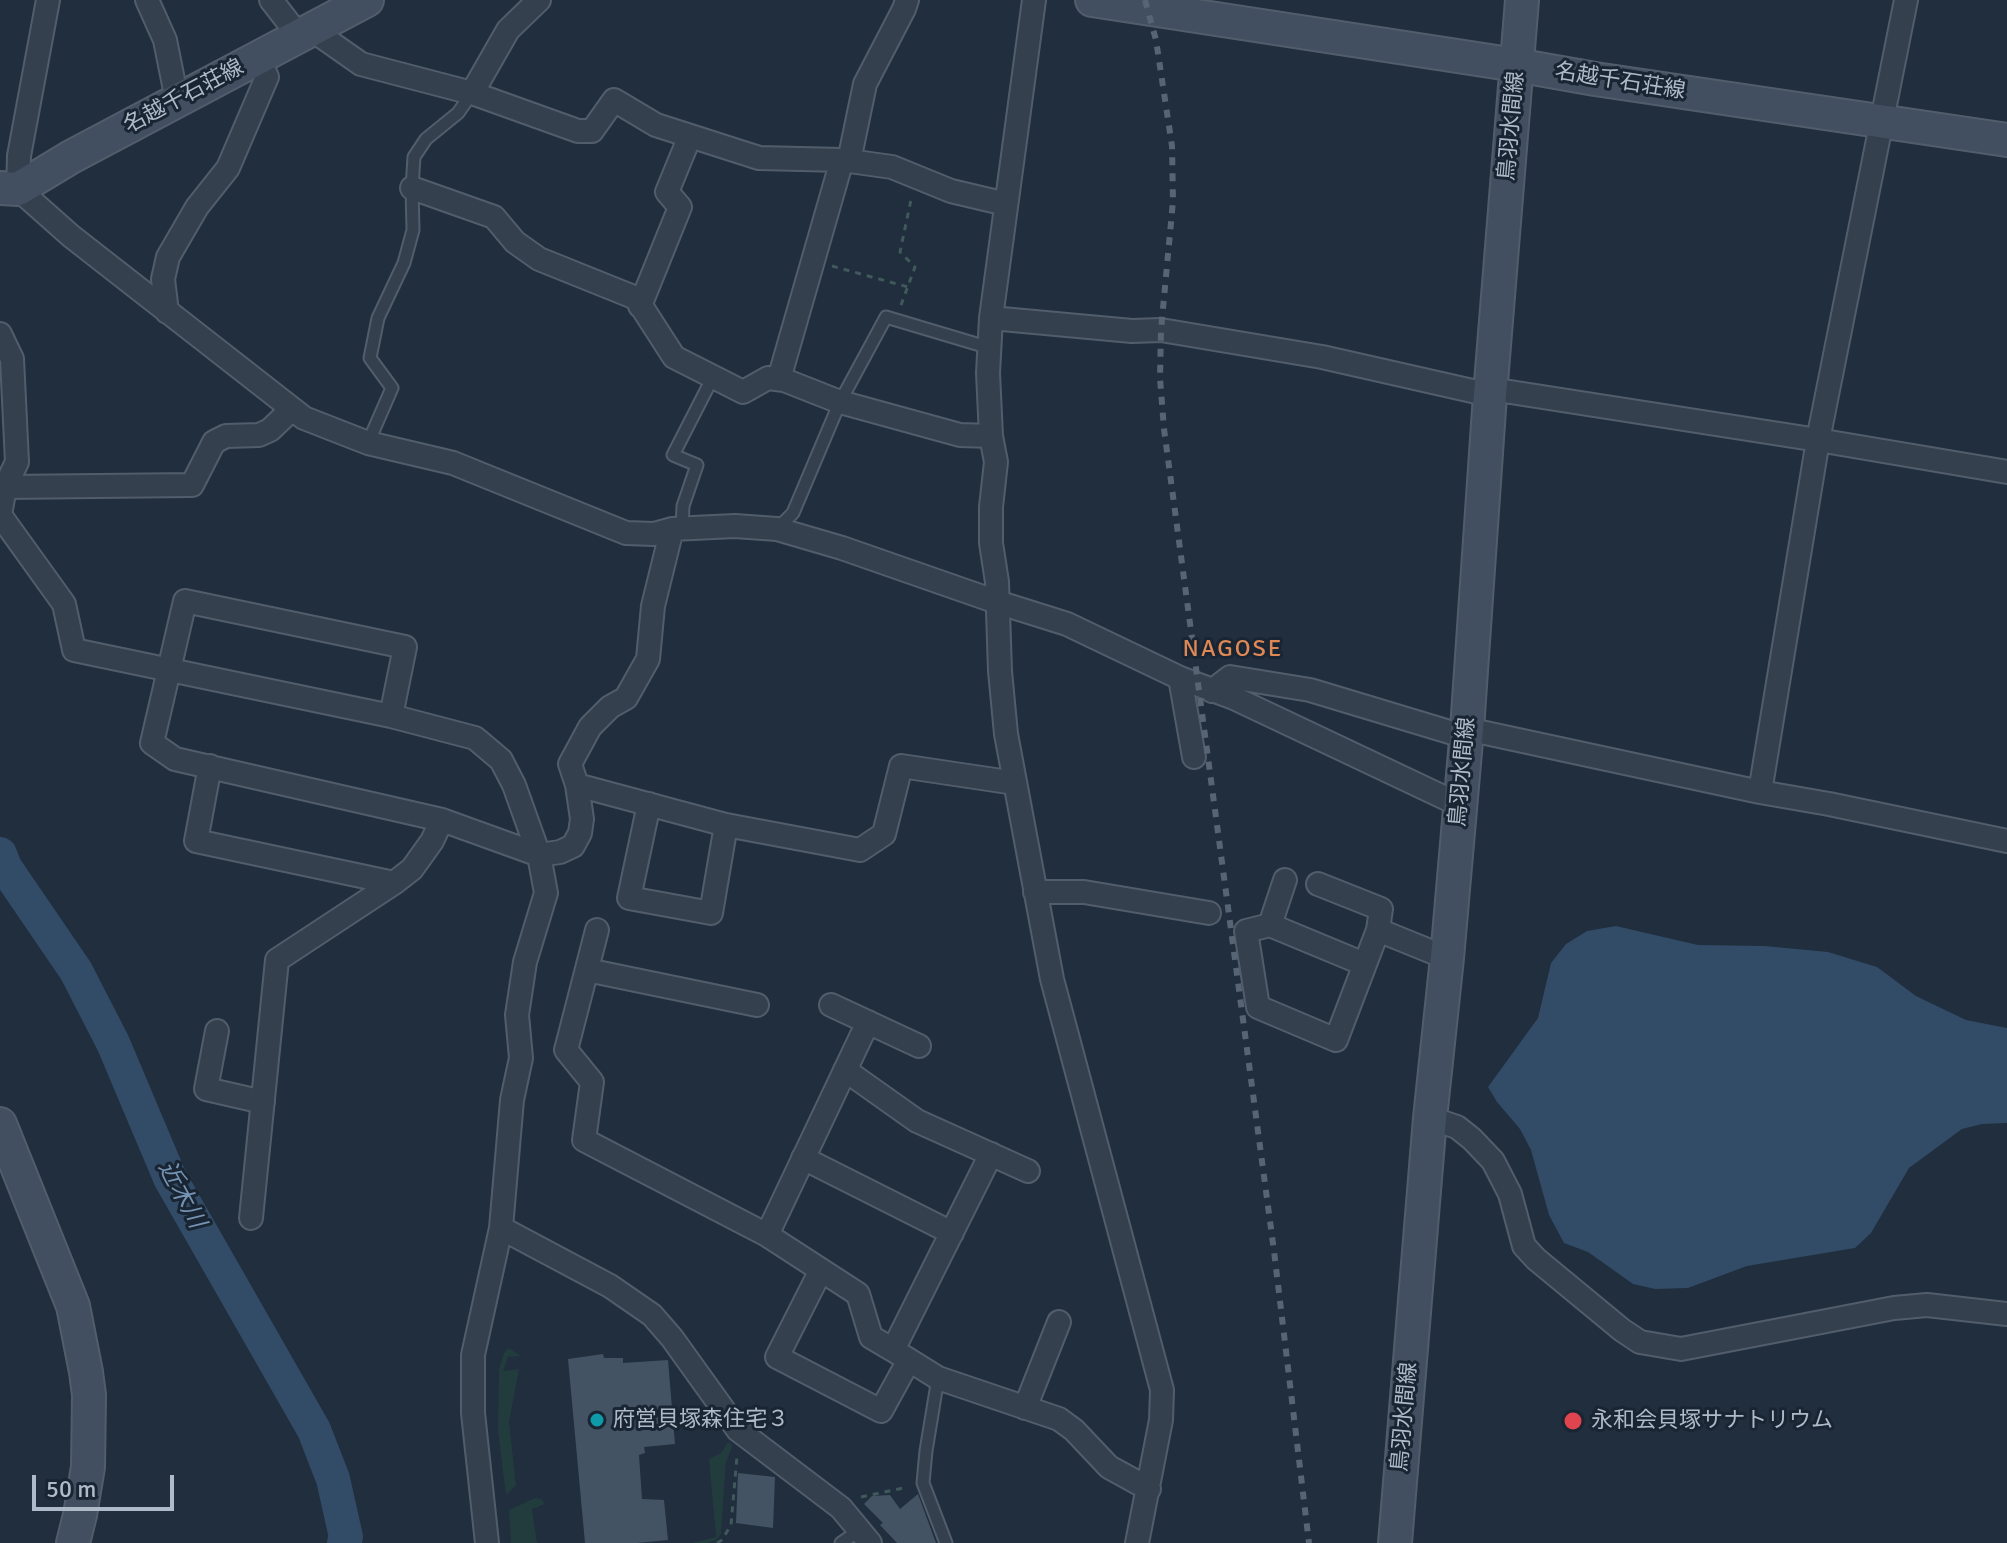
<!DOCTYPE html>
<meta charset="utf-8">
<style>
body{margin:0}
#map{position:relative;width:2007px;height:1543px;overflow:hidden;background:#202e3d;font-family:Signika,sans-serif}
canvas{display:block}
.scale{position:absolute;left:32px;top:1475px;width:142px;height:36px;box-sizing:border-box;border:4px solid #afbac9;border-top:0;padding-left:10px;font-size:24px;line-height:28px;white-space:nowrap;color:#afbac9;-webkit-text-stroke:6px #192532;paint-order:stroke}
</style>
<div id="map">
<canvas width="2007" height="1543"></canvas>
<div class="scale">50 m</div>
</div>
<script>
const ctx = document.querySelector('canvas').getContext('2d');
ctx.lineJoin = 'round';
function fillPath(path, color) { ctx.fillStyle = color; ctx.fill(path, 'evenodd'); }
const toPath = rows => new Path2D(rows.map(r => 'M' + r).join(''));
function strokePath(path, color, width, dash) { ctx.strokeStyle = color; ctx.lineWidth = width; ctx.lineCap = dash ? 'butt' : 'round'; ctx.setLineDash(dash || []); ctx.stroke(path); }
function drawText(font, color, halo, rows, align = 'center') {
  ctx.font = font + ' Signika,"Noto Sans JP",sans-serif'; ctx.lineWidth = 6; ctx.setLineDash([]); ctx.textBaseline = 'middle'; ctx.strokeStyle = halo; ctx.fillStyle = color; for (const [text, x, y, turn = 0] of rows) {
    ctx.save(); ctx.translate(x, y); ctx.rotate((+turn || 0) * Math.PI / 180); ctx.textAlign = isNaN(turn) ? turn : align; if (halo) ctx.strokeText(text, 0, 0); ctx.fillText(text, 0, 0); ctx.restore();
  }
}
fillPath(toPath([
 [509,1348,521,1356,508,1357,503,1371,519,1369,509,1422,516,1485,506,1495,498,1432,499,1369,504,1353],
 [728,1442,733,1445,726,1462,721,1534,717,1539,708,1543,692,1543,716,1537,709,1459,721,1453],
 [535,1498,541,1499,544,1502,543,1505,532,1509,537,1543,511,1543,509,1510]
]), '#223c3e');
fillPath(toPath([
 [1616,926,1698,945,1765,946,1828,952,1877,967,1916,996,1966,1020,2007,1028,2007,1123,1982,1124,1962,1129,1909,1168,1871,1233,1855,1248,1747,1266,1688,1288,1655,1289,1633,1284,1588,1252,1564,1243,1549,1215,1531,1150,1520,1129,1497,1102,1488,1087,1538,1018,1551,963,1566,944,1587,931]
]), '#324b66');
strokePath(toPath([
 [0,854,5,867,76,971,113,1043,170,1178,314,1430,333,1479,346,1537,344,1543]
]), '#324b66', 34);
fillPath(toPath([
 [603,1354,604,1358,623,1358,623,1363,668,1360,675,1444,644,1447,645,1453,639,1455,642,1499,664,1500,668,1540,637,1543,585,1543,568,1359],
 [738,1473,775,1477,773,1528,736,1523],
 [918,1494,936,1543,897,1543,880,1525,883,1523,864,1504,872,1496,890,1495,900,1509]
]), '#445364');
const lane = toPath([
 [368,443,392,388,370,358,378,318,404,263,413,230,412,188,414,157,426,139,458,113,472,93],
 [682,529,683,506,697,465,673,455,713,377],
 [777,529,793,513,840,402,886,317,990,348],
 [938,1378,926,1451,923,1483,946,1543],
 [841,1543,860,1530]
]);
const street = toPath([
 [48,0,19,156,18,189,71,236,304,418,368,443,453,463,626,533,654,534,672,529,735,526,777,529,842,548,997,602,1067,624,1180,678,1234,698,1460,805],
 [147,0,165,40,177,100],
 [271,0,299,36],
 [1034,0,991,318,988,373,991,436,996,462,991,507,991,543,997,582,1000,671,1006,734,1052,979,1162,1390,1161,1420,1137,1543],
 [311,29,361,64,472,93,578,131,592,131,614,100,656,125,759,158,842,160,892,167,951,191,1006,204],
 [472,93,508,30,539,0],
 [849,161,865,84,904,9,907,0],
 [412,188,494,217,515,242,539,259,636,298,674,357,743,392,768,378,784,380,840,402,960,435,991,436],
 [640,306,680,207,667,192,690,136],
 [167,312,163,279,168,257,197,207,228,168,267,77,258,57],
 [991,318,1132,331,1161,330,1322,357,1490,395],
 [0,334,12,359,17,462,5,487,0,515,64,604,74,650,391,716,475,738,501,760,514,785,539,855,546,893,525,962,517,1015,521,1058,512,1100,501,1228,473,1355,473,1413,487,1543],
 [779,379,842,160],
 [1491,389,1818,440,2007,472],
 [5,487,192,485,214,442,226,436,259,435,270,430,292,409],
 [1180,678,1194,757],
 [1212,691,1230,677,1310,690,1466,737],
 [391,716,405,647,185,601,152,743,175,759,442,820,539,855,560,852,573,846,580,833,582,819,577,785,570,764,590,727,610,707,626,698,648,659,653,606,672,529],
 [1467,729,1760,792,1829,804,2007,841],
 [210,766,196,841,394,883,412,869,432,841,442,820],
 [577,785,726,825,860,850,884,834,901,766,1015,783],
 [1760,792,1818,440,1906,0],
 [649,804,629,898,711,913,726,825],
 [1318,884,1381,909,1378,930,1336,1040,1258,1007,1246,931,1270,925,1364,964],
 [1035,892,1084,892,1209,913],
 [1270,925,1285,880],
 [597,930,566,1050,592,1082,584,1140,767,1235,858,1294,871,1337,893,1350,938,1378,1059,1419,1074,1430,1109,1467,1149,1489],
 [1378,930,1447,958],
 [587,970,757,1005],
 [831,1005,919,1046],
 [217,1031,206,1089,263,1102],
 [845,1070,917,1121,1028,1171],
 [1430,1118,1457,1127,1472,1139,1493,1161,1510,1194,1524,1246,1536,1259,1622,1330,1640,1342,1681,1349,1894,1308,1927,1305,2007,1314],
 [803,1158,952,1233],
 [251,1218,277,960,394,883],
 [501,1228,610,1286,652,1315,672,1338,738,1430,841,1508,870,1543],
 [767,1235,868,1022],
 [821,1270,777,1357,881,1411,909,1360],
 [893,1350,991,1154],
 [1025,1408,1059,1322]
]);
const secondary = toPath([
 [1092,0,1516,65,1595,79,2007,140],
 [0,188,18,189,71,157,367,0],
 [0,1124,73,1306,86,1372,89,1395,88,1467,80,1515,73,1543],
 [1395,1543,1430,1118,1447,958,1467,729,1490,395,1522,0]
]);
strokePath(lane, '#525d6b', 15);
strokePath(street, '#525d6b', 26);
strokePath(secondary, '#525d6b', 36);
strokePath(toPath([
 [832,266,908,287],
 [901,305,915,267,900,252,912,195],
 [861,1497,908,1487],
 [717,1543,722,1540,731,1525,737,1456]
]), '#40595b', 3, [6, 6]);
strokePath(lane, '#34404d', 11);
strokePath(street, '#34404d', 22);
strokePath(secondary, '#424f60', 32);
strokePath(toPath([
 [1145,0,1156,40,1172,146,1173,201,1161,330,1160,378,1164,429,1274,1251,1309,1543]
]), '#566474', 6, [8, 8]);
for (const [x, y, r, color] of [
 [597,1420,8,"#0f9aa8"],
 [1573,1421,10,"#e0444e"]
]) { const dot = new Path2D(); dot.arc(x, y, r, 0, 2 * Math.PI); ctx.fillStyle = color; ctx.fill(dot); strokePath(dot, '#192532', 3); }
drawText('22px', '#afbac9', '#192532', [
 ["名越千石荘線",1620,82,9],
 ["名越千石荘線",184,97,-28],
 ["鳥羽水間線",1512,126,-85],
 ["鳥羽水間線",1463,772,-85],
 ["鳥羽水間線",1405,1417,-85]
]);
drawText('22px', '#afbac9', '#192532', [
 ["府営貝塚森住宅３",613,1420],
 ["永和会貝塚サナトリウム",1591,1421]
], 'left');
ctx.letterSpacing = '2px';
drawText('24px', '#de8955', '#192532', [
 ["NAGOSE",1233,650]
]);
ctx.letterSpacing = '0px';
drawText('italic 24px', '#7493b3', '#192532', [
 ["近木川",181,1195,62]
]);
</script>
